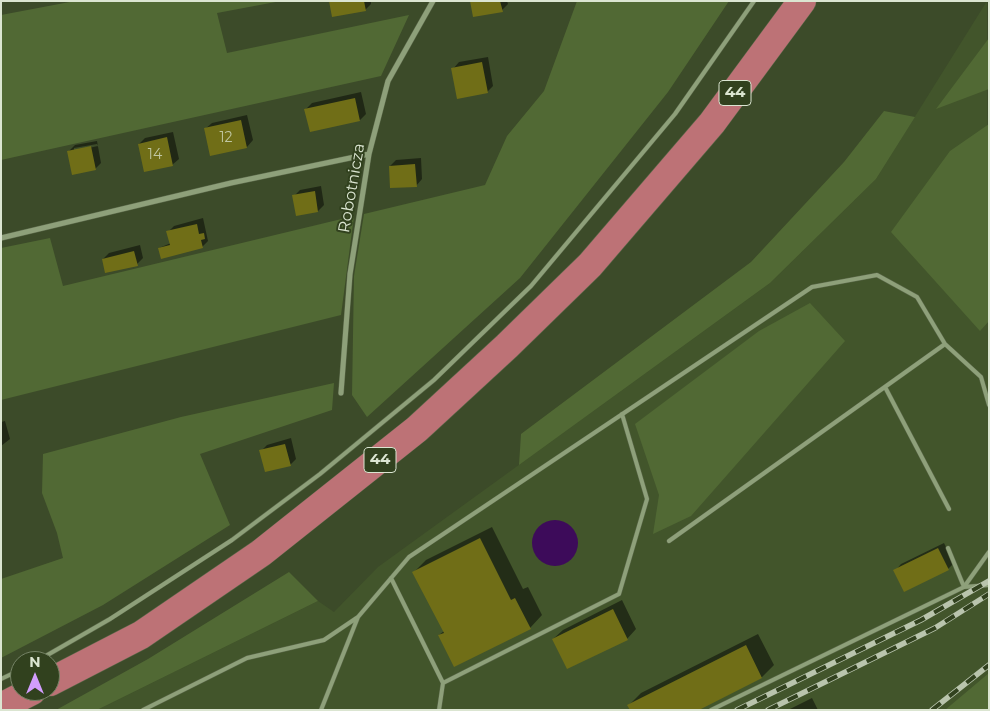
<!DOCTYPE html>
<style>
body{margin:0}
#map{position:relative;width:990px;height:711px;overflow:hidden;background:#3c4b29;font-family:Montserrat,sans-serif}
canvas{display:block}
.frame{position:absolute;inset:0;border:2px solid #dbe5d1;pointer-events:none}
.north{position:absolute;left:10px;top:651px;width:50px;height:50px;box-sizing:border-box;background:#31411e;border:1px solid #758366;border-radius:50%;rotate:0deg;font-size:14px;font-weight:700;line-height:20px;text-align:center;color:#dbe5d1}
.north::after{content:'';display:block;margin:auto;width:18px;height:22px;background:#d29dfd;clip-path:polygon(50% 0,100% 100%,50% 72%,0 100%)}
</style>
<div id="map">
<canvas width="990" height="711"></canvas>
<div class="frame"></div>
<div class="north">N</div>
</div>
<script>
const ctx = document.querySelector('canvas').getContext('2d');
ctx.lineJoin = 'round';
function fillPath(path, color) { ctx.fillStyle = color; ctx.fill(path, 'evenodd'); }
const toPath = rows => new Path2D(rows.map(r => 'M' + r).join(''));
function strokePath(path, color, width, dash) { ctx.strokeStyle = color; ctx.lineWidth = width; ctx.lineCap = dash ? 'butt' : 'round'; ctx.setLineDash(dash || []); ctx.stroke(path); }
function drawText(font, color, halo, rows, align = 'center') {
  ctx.font = font + ' Montserrat,sans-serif'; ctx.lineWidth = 4; ctx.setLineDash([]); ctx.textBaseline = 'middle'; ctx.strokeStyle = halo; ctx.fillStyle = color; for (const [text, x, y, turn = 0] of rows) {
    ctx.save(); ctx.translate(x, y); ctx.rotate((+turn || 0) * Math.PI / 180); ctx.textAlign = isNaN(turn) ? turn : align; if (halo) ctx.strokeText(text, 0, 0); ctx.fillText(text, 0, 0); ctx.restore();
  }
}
fillPath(toPath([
 [987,1,989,710,97,710,318,601,334,612,378,567,770,283,876,179]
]), '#42552b');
fillPath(toPath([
 [75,1,281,1,217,13,227,53,409,15,381,76,1,160,1,15],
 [577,1,729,1,668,92,520,278,367,417,352,395,354,276,364,214,485,185,507,136,544,91],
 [989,38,989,89,936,109],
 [884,111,915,117,876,179,770,283,519,465,521,434,751,262,844,162],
 [989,124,989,321,980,331,891,232,950,151],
 [354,216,341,315,1,400,1,248,50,238,63,286],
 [810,303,845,341,691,516,653,534,659,495,635,424,759,331],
 [334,383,332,410,200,454,230,525,103,605,1,658,1,579,63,558,57,533,42,493,43,454,181,417],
 [289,572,318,601,97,710,56,710,148,659],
 [989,673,989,710,945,710]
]), '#516934');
fillPath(toPath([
 '532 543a23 23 0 1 1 46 0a23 23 0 1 1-46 0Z'
]), '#3d0b5a');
fillPath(toPath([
 [331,1,371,1,371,4,365,10],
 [471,1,507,1,508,4,502,10],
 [488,57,493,86,487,92,453,69,459,62],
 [361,92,366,114,360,120,311,130,306,109,312,103],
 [247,115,253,140,247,147,205,129,212,123],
 [173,132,179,159,172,165,139,144,145,138],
 [97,141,101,163,95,169,69,151,75,145],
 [97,144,98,146,74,151,74,148],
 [421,158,422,179,416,186,390,166,396,160],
 [321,186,324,205,318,211,294,196,300,190],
 [203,218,208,241,202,247,159,248,171,243,168,232,174,226],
 [140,245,143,258,137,264,103,259,109,253],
 [5,421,10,439,1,446,1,422],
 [291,438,296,459,290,465,261,451,267,445],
 [492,527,523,589,528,587,542,615,530,628,439,635,444,631,414,572,426,560],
 [944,543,954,563,948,569,895,571,901,564],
 [622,600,636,629,627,639,553,639,563,630],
 [758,634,774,665,762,677,696,710,629,705,641,693],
 [812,698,818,710,788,710]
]), '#0007');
fillPath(toPath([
 [329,1,364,1,366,11,332,17],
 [470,1,500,1,503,12,473,17],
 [482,62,488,93,457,99,451,68],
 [355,98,360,121,310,132,304,109],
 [241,120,247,148,210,156,204,128],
 [167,137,173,166,144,172,138,144],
 [91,146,96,170,72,175,67,151],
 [415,164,417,187,390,188,389,166],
 [315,191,318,212,296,216,292,195],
 [197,224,199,234,204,233,205,239,201,240,203,248,161,259,158,248,170,245,166,231],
 [134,251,138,266,105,273,102,259],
 [285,444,291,466,265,472,259,450],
 [480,538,511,600,515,598,531,629,454,667,438,635,444,633,412,572],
 [938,548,949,570,904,592,893,570],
 [613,609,628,640,567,669,552,639],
 [746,645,762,678,699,710,630,710,627,705]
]), '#706e17');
const service = toPath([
 [885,387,949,509],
 [669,541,945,344],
 [948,548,964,587,989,552],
 [391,578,443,683,619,594,647,499,622,414],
 [37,661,110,619,232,540,320,474,434,380,531,286,675,114,754,1],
 [1,679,20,670],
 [143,710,247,658,324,640,358,617,409,557,812,287,877,275,917,297,945,344,981,377,989,405],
 [321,710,358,617],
 [439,710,443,683],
 [711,710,964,587,989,585]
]);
const minor = toPath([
 [1,238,231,183,369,154],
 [341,393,350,274,369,154,388,81,433,1]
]);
const primary = toPath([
 [50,682,141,635,261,553,417,429,507,346,590,265,712,123,802,1],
 [1,707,32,691]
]);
strokePath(service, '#5a6749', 5);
strokePath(minor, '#5a6749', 6);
strokePath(primary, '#5a6749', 29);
strokePath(service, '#8ea07a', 4);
strokePath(minor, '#8ea07a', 5);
strokePath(primary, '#bd7276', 28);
const rail = toPath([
 [737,710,921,620,989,581],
 [768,710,935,628,989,594],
 [932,710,989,665]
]);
strokePath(rail, '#b9c4ad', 5.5);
strokePath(rail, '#31411e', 4, [11]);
drawText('14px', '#c0c7a2', null, [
 ["12",226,138],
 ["14",155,155]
]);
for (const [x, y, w] of [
 [735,93,32],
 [380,460,32]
]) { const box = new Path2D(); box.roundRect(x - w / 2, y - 12.5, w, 25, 4); ctx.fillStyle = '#31411e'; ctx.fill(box); strokePath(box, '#dbe5d1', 1); }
drawText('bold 15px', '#dbe5d1', null, [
 ["44",735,93],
 ["44",380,460]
]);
drawText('16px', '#dbe5d1', '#31411e', [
 ["Robotnicza",352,188,-80]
]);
</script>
